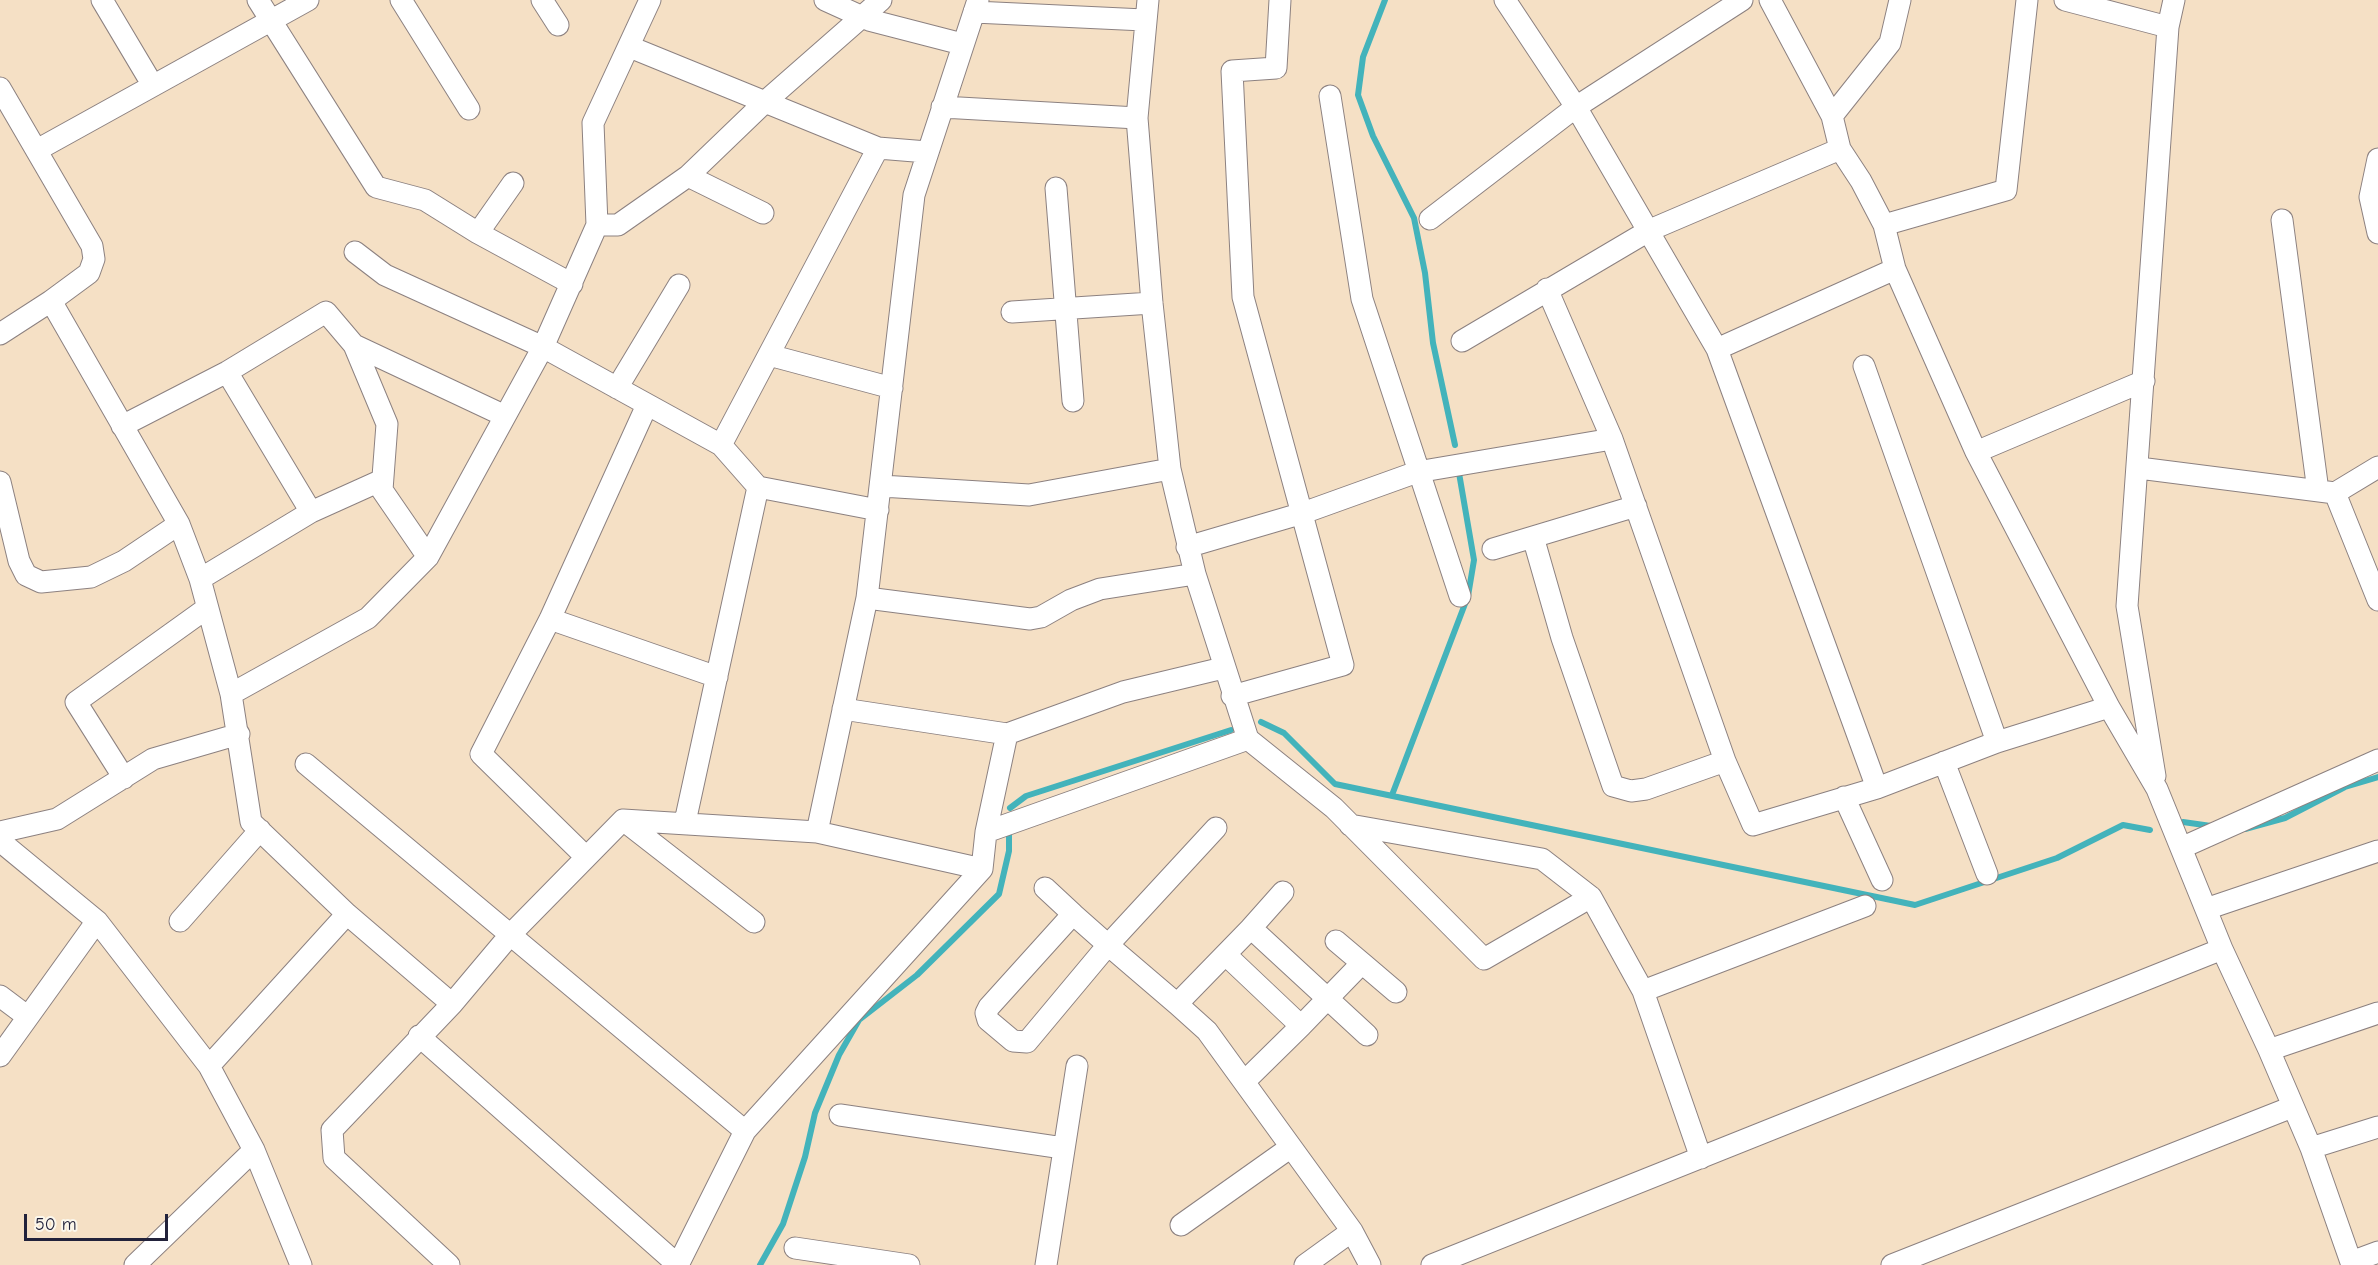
<!DOCTYPE html>
<style>
body{margin:0}
#map{position:relative;width:2378px;height:1265px;overflow:hidden;background:#f5e0c5;font-family:"Comic Neue",sans-serif}
canvas{display:block}
.scale{position:absolute;left:24px;top:1214px;width:144px;height:27px;box-sizing:border-box;border:3px solid #22223b;border-top:0;padding-left:8px;font-size:18px;line-height:21px;white-space:nowrap;color:#22223b;-webkit-text-stroke:4px #fbf7ec;paint-order:stroke}
</style>
<div id="map">
<canvas width="2378" height="1265"></canvas>
<div class="scale">50 m</div>
</div>
<script>
const ctx = document.querySelector('canvas').getContext('2d');
ctx.lineJoin = 'round';
const toPath = rows => new Path2D(rows.map(r => 'M' + r).join(''));
function strokePath(path, color, width, dash) { ctx.strokeStyle = color; ctx.lineWidth = width; ctx.lineCap = dash ? 'butt' : 'round'; ctx.setLineDash(dash || []); ctx.stroke(path); }
strokePath(toPath([
 [1385,0,1363,57,1358,95,1373,136,1414,218,1425,273,1433,343,1455,445],
 [1261,722,1284,733,1335,784,1915,905,2057,858,2123,825,2150,830],
 [1392,795,1468,596,1474,560,1459,473],
 [1010,808,1026,796,1231,730],
 [2183,822,2211,826],
 [2245,829,2285,818,2345,787,2378,777],
 [760,1265,783,1224,805,1157,815,1113,839,1055,859,1020,917,975,999,894,1009,851,1009,832]
]), '#43b3bb', 6);
const minor = toPath([
 [102,0,152,84],
 [258,0,376,187,425,200,478,233,572,284],
 [401,0,469,109],
 [542,0,558,25],
 [825,0,869,20,962,44],
 [1148,0,1137,118,1152,303,1170,469,1195,574,1248,739],
 [1505,0,1576,107,1717,349,1877,788],
 [1770,0,1832,116,1840,149,1861,181,1884,225,1895,269,1976,452,2109,707,2157,789,2222,949,2269,1050,2311,1148,2352,1265],
 [2065,0,2168,27],
 [974,12,1144,20],
 [630,47,878,148,927,152],
 [0,88,92,246,94,259,89,273,51,301],
 [1330,96,1362,299,1460,596],
 [942,107,1137,118],
 [1832,116,1890,43,1900,0],
 [37,150,308,0],
 [2378,159,2370,197,2378,233],
 [688,176,763,213],
 [1056,188,1073,401],
 [1430,219,1576,107,1742,0],
 [2282,220,2318,491],
 [597,225,618,225,688,176,766,101,881,0],
 [1884,225,2006,190,2027,0],
 [478,233,513,183],
 [355,252,385,275,543,347,721,445,758,487,878,510],
 [1547,289,1612,439,1725,761,1753,825,1877,788,1997,742,2109,707],
 [1012,312,1152,303],
 [0,334,51,301,179,524,200,579,231,694,251,822,347,914,452,1004],
 [1462,341,1650,230,1840,149],
 [354,345,505,416],
 [1717,349,1895,269],
 [769,355,892,388],
 [1864,366,1997,742],
 [227,372,311,512],
 [617,388,679,285],
 [122,426,227,372,326,312,354,345,387,424,382,490,428,557],
 [721,445,878,148],
 [1976,452,2144,381],
 [2139,468,2335,493,2378,467],
 [0,482,19,561,26,575,41,582,91,577,124,561,179,524],
 [881,486,1029,495,1170,469],
 [2335,493,2378,600],
 [1533,537,1562,638,1613,786,1631,791,1646,789,1725,761],
 [1187,547,1303,513,1417,472,1612,439],
 [1493,549,1636,506],
 [200,579,311,512,382,480],
 [867,598,1030,619,1041,617,1071,600,1100,589,1195,574],
 [550,619,717,677],
 [231,694,368,618,428,557,543,347,597,225,593,123,650,0],
 [1232,696,1343,665,1243,297,1232,71,1276,68,1280,0],
 [843,709,1007,734,1123,692,1223,668],
 [1944,762,1987,874],
 [306,764,745,1131],
 [2155,776,2127,606,2168,27,2174,0],
 [124,778,76,702,207,608],
 [1844,797,1882,880],
 [623,820,754,922],
 [685,822,758,487],
 [1350,825,1542,859,1591,897,1643,991,1701,1158],
 [1216,828,1108,945,1027,1042,1013,1041,988,1020,986,1013,989,1007,1073,914,1108,945,1177,1004,1207,1031,1352,1231,1370,1265],
 [0,832,57,819,153,759,239,734],
 [817,832,867,598,914,195,978,0],
 [986,832,1248,739,1334,808,1484,959,1591,897],
 [0,841,97,921,209,1066,254,1150,301,1265],
 [2181,848,2378,760],
 [586,857,481,754,550,619,647,405],
 [1045,888,1073,914],
 [2206,909,2378,851],
 [180,921,260,830],
 [1251,928,1283,892],
 [1226,955,1301,1026,1244,1082],
 [1362,963,1396,992],
 [1643,991,1865,906],
 [0,996,28,1017],
 [1177,1004,1251,928,1367,1035],
 [1301,1026,1362,963,1336,941],
 [419,1036,678,1265],
 [2269,1050,2378,1013],
 [0,1056,97,921],
 [209,1066,347,914],
 [840,1115,1063,1148],
 [2311,1148,2378,1127],
 [1181,1225,1291,1147],
 [795,1248,909,1265],
 [2351,1262,2378,1252],
 [135,1265,254,1150],
 [449,1265,334,1158,332,1130,452,1004,510,935,623,820,817,832,982,869],
 [678,1265,745,1131,982,869,986,832,1007,734],
 [1046,1265,1077,1066],
 [1305,1265,1352,1231],
 [1432,1265,2222,949],
 [1892,1265,2292,1107]
]);
strokePath(minor, '#8c8180', 23);
strokePath(minor, '#fff', 21);
</script>
